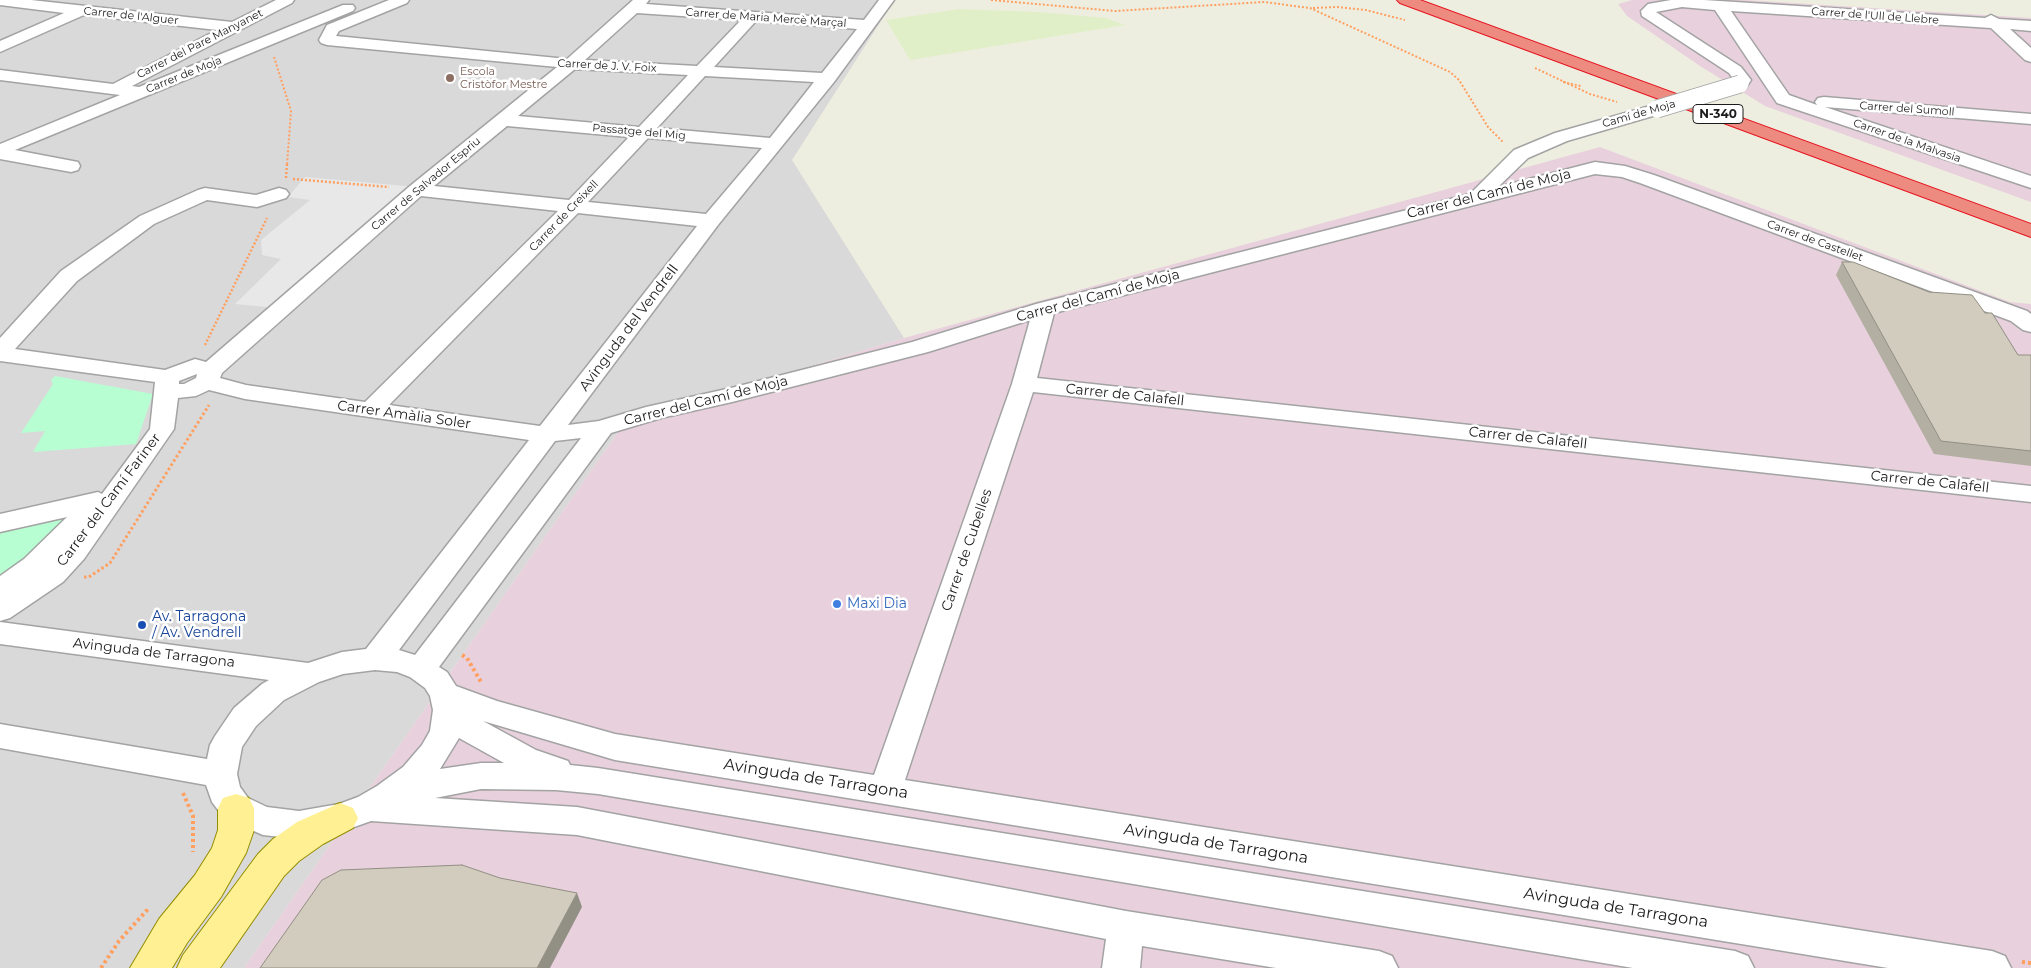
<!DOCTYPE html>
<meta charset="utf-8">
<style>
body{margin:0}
canvas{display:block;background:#eeeee0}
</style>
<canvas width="2031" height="968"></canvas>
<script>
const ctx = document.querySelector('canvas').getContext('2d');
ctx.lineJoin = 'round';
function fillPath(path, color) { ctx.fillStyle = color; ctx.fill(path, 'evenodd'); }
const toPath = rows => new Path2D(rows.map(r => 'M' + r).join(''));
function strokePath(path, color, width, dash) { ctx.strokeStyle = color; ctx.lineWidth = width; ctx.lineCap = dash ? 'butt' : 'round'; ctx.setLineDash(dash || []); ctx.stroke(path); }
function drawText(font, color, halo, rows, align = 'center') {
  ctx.font = font + ' Montserrat,sans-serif'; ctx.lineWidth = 5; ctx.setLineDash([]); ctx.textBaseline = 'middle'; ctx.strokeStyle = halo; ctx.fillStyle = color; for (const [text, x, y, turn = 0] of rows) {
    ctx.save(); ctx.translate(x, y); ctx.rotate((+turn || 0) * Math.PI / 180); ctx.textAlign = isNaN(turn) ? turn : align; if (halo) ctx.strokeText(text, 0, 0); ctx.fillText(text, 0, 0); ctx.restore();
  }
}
fillPath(toPath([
 [0,0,889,0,890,7,792,160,904,338,625,422,244,968,0,968]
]), '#dad9d9');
fillPath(toPath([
 [1632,0,1746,0,2031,18,2031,202,1765,106,1700,66,1627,16,1618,4],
 [1600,147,2010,302,2031,304,2031,968,244,968,625,422,904,338]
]), '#e8d1dd');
fillPath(toPath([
 [958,9,1040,12,1106,18,1125,25,910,60,886,20]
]), '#e1efc9');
fillPath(toPath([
 [55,376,153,394,136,444,33,452,45,431,21,433,53,384,51,380],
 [96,502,0,587,0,524]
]), '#b7fed2');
fillPath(toPath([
 [305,177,417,187,277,308,235,304,281,259,262,255,261,240,310,200,288,197]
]), '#e8e8e8');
const minor = toPath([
 [0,0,31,0,232,22,276,0,294,0,292,3,132,86,139,87,343,5,353,5,355,8,353,11,15,150,78,162,80,166,78,170,71,172,0,159,0,144,120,95,0,80,0,70,113,84,217,30,84,15,0,52,0,41,64,13,0,5,0,0],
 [389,0,409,0,407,3,339,31,336,36,567,59,633,0,649,0,646,4,864,20,879,0,894,0,834,82,718,225,568,425,599,421,646,407,731,388,912,342,1036,304,1470,194,1514,150,1555,133,1657,104,1663,105,1666,109,1663,113,1567,141,1528,158,1498,187,1595,162,1625,166,1654,175,2027,311,2031,314,2031,332,2023,330,2011,321,1640,183,1622,177,1595,174,1054,313,1037,378,2031,486,2031,502,1033,392,905,780,1992,951,2005,956,2011,968,1888,968,615,760,483,721,536,750,568,761,570,765,598,768,1735,951,1748,956,1754,968,1633,968,598,794,556,790,481,789,435,798,577,807,1126,911,1379,951,1392,956,1398,968,1276,968,1142,946,1140,968,1102,968,1106,939,577,835,371,821,340,832,299,839,263,835,224,818,212,802,206,785,0,748,0,724,207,759,210,745,215,736,234,708,262,684,269,680,0,644,0,622,308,663,342,652,366,649,529,440,245,399,209,390,196,396,178,398,174,429,84,559,63,582,10,618,0,621,0,576,24,559,67,517,0,532,0,514,98,492,102,494,150,429,155,382,0,361,0,338,61,271,140,216,198,190,205,188,256,195,279,188,286,190,289,194,286,198,257,207,207,200,154,224,77,281,15,349,165,370,195,359,206,362,410,186,557,67,327,45,321,43,319,40,327,25,389,0],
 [637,13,741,20,697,66,585,60,637,13],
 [756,21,857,29,822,73,714,67,756,21],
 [575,69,688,75,639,127,518,116,575,69],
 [705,76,814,82,770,138,657,128,705,76],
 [507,126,629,137,569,200,434,186,507,126],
 [648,138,762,148,706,214,588,202,648,138],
 [421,196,558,211,365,402,246,385,220,378,222,373,421,196],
 [578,213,697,226,540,426,389,405,578,213],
 [1030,320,1012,384,874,775,615,734,497,701,456,686,447,672,439,667,611,433,661,418,732,402,928,352,1030,320],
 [197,374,196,378,184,384,179,384,179,381,197,374],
 [581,438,415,655,399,650,555,441,581,438],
 [375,670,397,672,410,677,425,688,430,696,433,710,430,731,422,745,403,767,377,786,358,797,339,804,299,811,267,807,248,798,240,787,237,774,242,747,256,726,284,700,319,682,343,674,375,670],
 [459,738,504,763,481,763,440,769,459,738],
 [1671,0,1704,0,1985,18,1991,15,1999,19,2031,21,2031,31,2010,29,2031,48,2031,62,2025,60,1991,28,1731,11,1789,95,1817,105,1815,102,1818,98,1824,97,2031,114,2031,124,1825,107,2031,176,2031,188,1777,103,1715,10,1682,7,1656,12,1741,67,1751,80,1746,88,1734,88,1732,84,1734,80,1729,73,1642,16,1641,11,1648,4,1671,0]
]);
const major = toPath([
 [236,794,249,798,254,808,254,830,246,853,221,897,187,943,172,968,130,968,159,919,195,875,212,848,218,830,218,808,223,798,236,794],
 [340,803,353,808,358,818,353,828,323,844,299,861,284,876,220,968,177,968,183,955,258,854,273,839,297,822,340,803]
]);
const highway = toPath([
 [1397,0,1420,0,2031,224,2031,237,1400,3,1397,0]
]);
strokePath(minor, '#a3a3a3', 3);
strokePath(major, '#938d00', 2);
strokePath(highway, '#e5141f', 2);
strokePath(toPath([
 [991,0,1115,11,1264,2,1310,8,1450,72,1459,80,1488,127,1504,143],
 [1313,8,1337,7,1366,10,1405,20],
 [274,57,291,111,287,165],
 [1535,68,1590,94,1617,102],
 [1563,82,1581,86]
]), '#ff9f60', 2, [2, 2]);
strokePath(toPath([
 [286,178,287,164],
 [293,179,389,187],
 [205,345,267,218]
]), '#ff9f60', 2.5, [2, 2]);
strokePath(toPath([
 [84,577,89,577,110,563,209,405]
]), '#ff9f60', 3, [2.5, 2.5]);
strokePath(toPath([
 [462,655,467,658,481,682],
 [183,793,193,816,193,852],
 [2022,962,2031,963],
 [101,968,119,941,149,908]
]), '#ff9f60', 4, [3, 3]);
fillPath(minor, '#fff');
fillPath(major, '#fff094');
fillPath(highway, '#ee8b80');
const minorBridge = toPath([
 [1657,109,1740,84]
]);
strokePath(minorBridge, '#a3a3a3', 19, []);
strokePath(minorBridge, '#fff', 17);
fillPath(toPath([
 [1842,262,1929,292,1985,313,2018,355,2031,355,2031,466,1934,454,1836,275]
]), '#b4afa3');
fillPath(toPath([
 [577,893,582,907,550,968,537,968]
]), '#928f84');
const building = toPath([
 [1842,262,1853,262,1929,292,1972,295,1985,313,1992,313,2018,355,2031,355,2031,451,1941,441,1842,262],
 [462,865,500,878,577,893,537,968,260,968,322,880,341,870,462,865]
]);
fillPath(building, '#d1ccbd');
strokePath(building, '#928f84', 1);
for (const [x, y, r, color] of [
 [450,78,5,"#8d6e63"],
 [837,604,5,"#3f7fe0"],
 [142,625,5,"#1a4fb4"]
]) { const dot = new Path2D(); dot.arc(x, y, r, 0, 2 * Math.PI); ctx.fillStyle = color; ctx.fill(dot); strokePath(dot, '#fff', 2); }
drawText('11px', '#1c1c1c', '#fff', [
 ["Carrer de l'Alguer",131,16,6],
 ["Carrer de l'Ull de Llebre",1875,16,4],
 ["Carrer de Maria Mercè Marçal",766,18,4],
 ["Carrer del Pare Manyanet",200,44,-27],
 ["Carrer de J. V. Foix",607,66,3],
 ["Carrer de Moja",184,75,-22],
 ["Carrer del Sumoll",1907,109,4],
 ["Camí de Moja",1639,114,-16],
 ["Passatge del Mig",639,132,5],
 ["Carrer de la Malvasia",1907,141,19],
 ["Carrer de Salvador Espriu",426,184,-40],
 ["Carrer de Creixell",564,216,-46],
 ["Carrer de Castellet",1815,241,20]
]);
drawText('11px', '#785e54', '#fff', [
 ["Escola",460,72],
 ["Cristòfor Mestre",460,85]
], 'left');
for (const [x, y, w] of [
 [1718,114,50]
]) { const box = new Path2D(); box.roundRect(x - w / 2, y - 9.5, w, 19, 4); ctx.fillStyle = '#fff'; ctx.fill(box); strokePath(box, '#1c1c1c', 1); }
drawText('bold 12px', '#1c1c1c', null, [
 ["N-340",1718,114]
]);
drawText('14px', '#1c1c1c', '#fff', [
 ["Carrer del Camí de Moja",1489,194,-14],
 ["Carrer del Camí de Moja",1098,296,-15],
 ["Avinguda del Vendrell",629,328,-53],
 ["Carrer de Calafell",1125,395,6],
 ["Carrer del Camí de Moja",706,401,-14],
 ["Carrer Amàlia Soler",404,415,8],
 ["Carrer de Calafell",1528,438,6],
 ["Carrer de Calafell",1930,482,6],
 ["Carrer del Camí Fariner",109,500,-53],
 ["Carrer de Cubelles",967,550,-71],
 ["Avinguda de Tarragona",154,653,7]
]);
drawText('14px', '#366cbe', '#fff', [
 ["Maxi Dia",847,604]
], 'left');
drawText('14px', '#164399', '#fff', [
 ["Av. Tarragona",152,617],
 ["/ Av. Vendrell",152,633]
], 'left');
drawText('16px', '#1c1c1c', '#fff', [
 ["Avinguda de Tarragona",816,779,9],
 ["Avinguda de Tarragona",1216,844,9],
 ["Avinguda de Tarragona",1616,908,9]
]);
</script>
